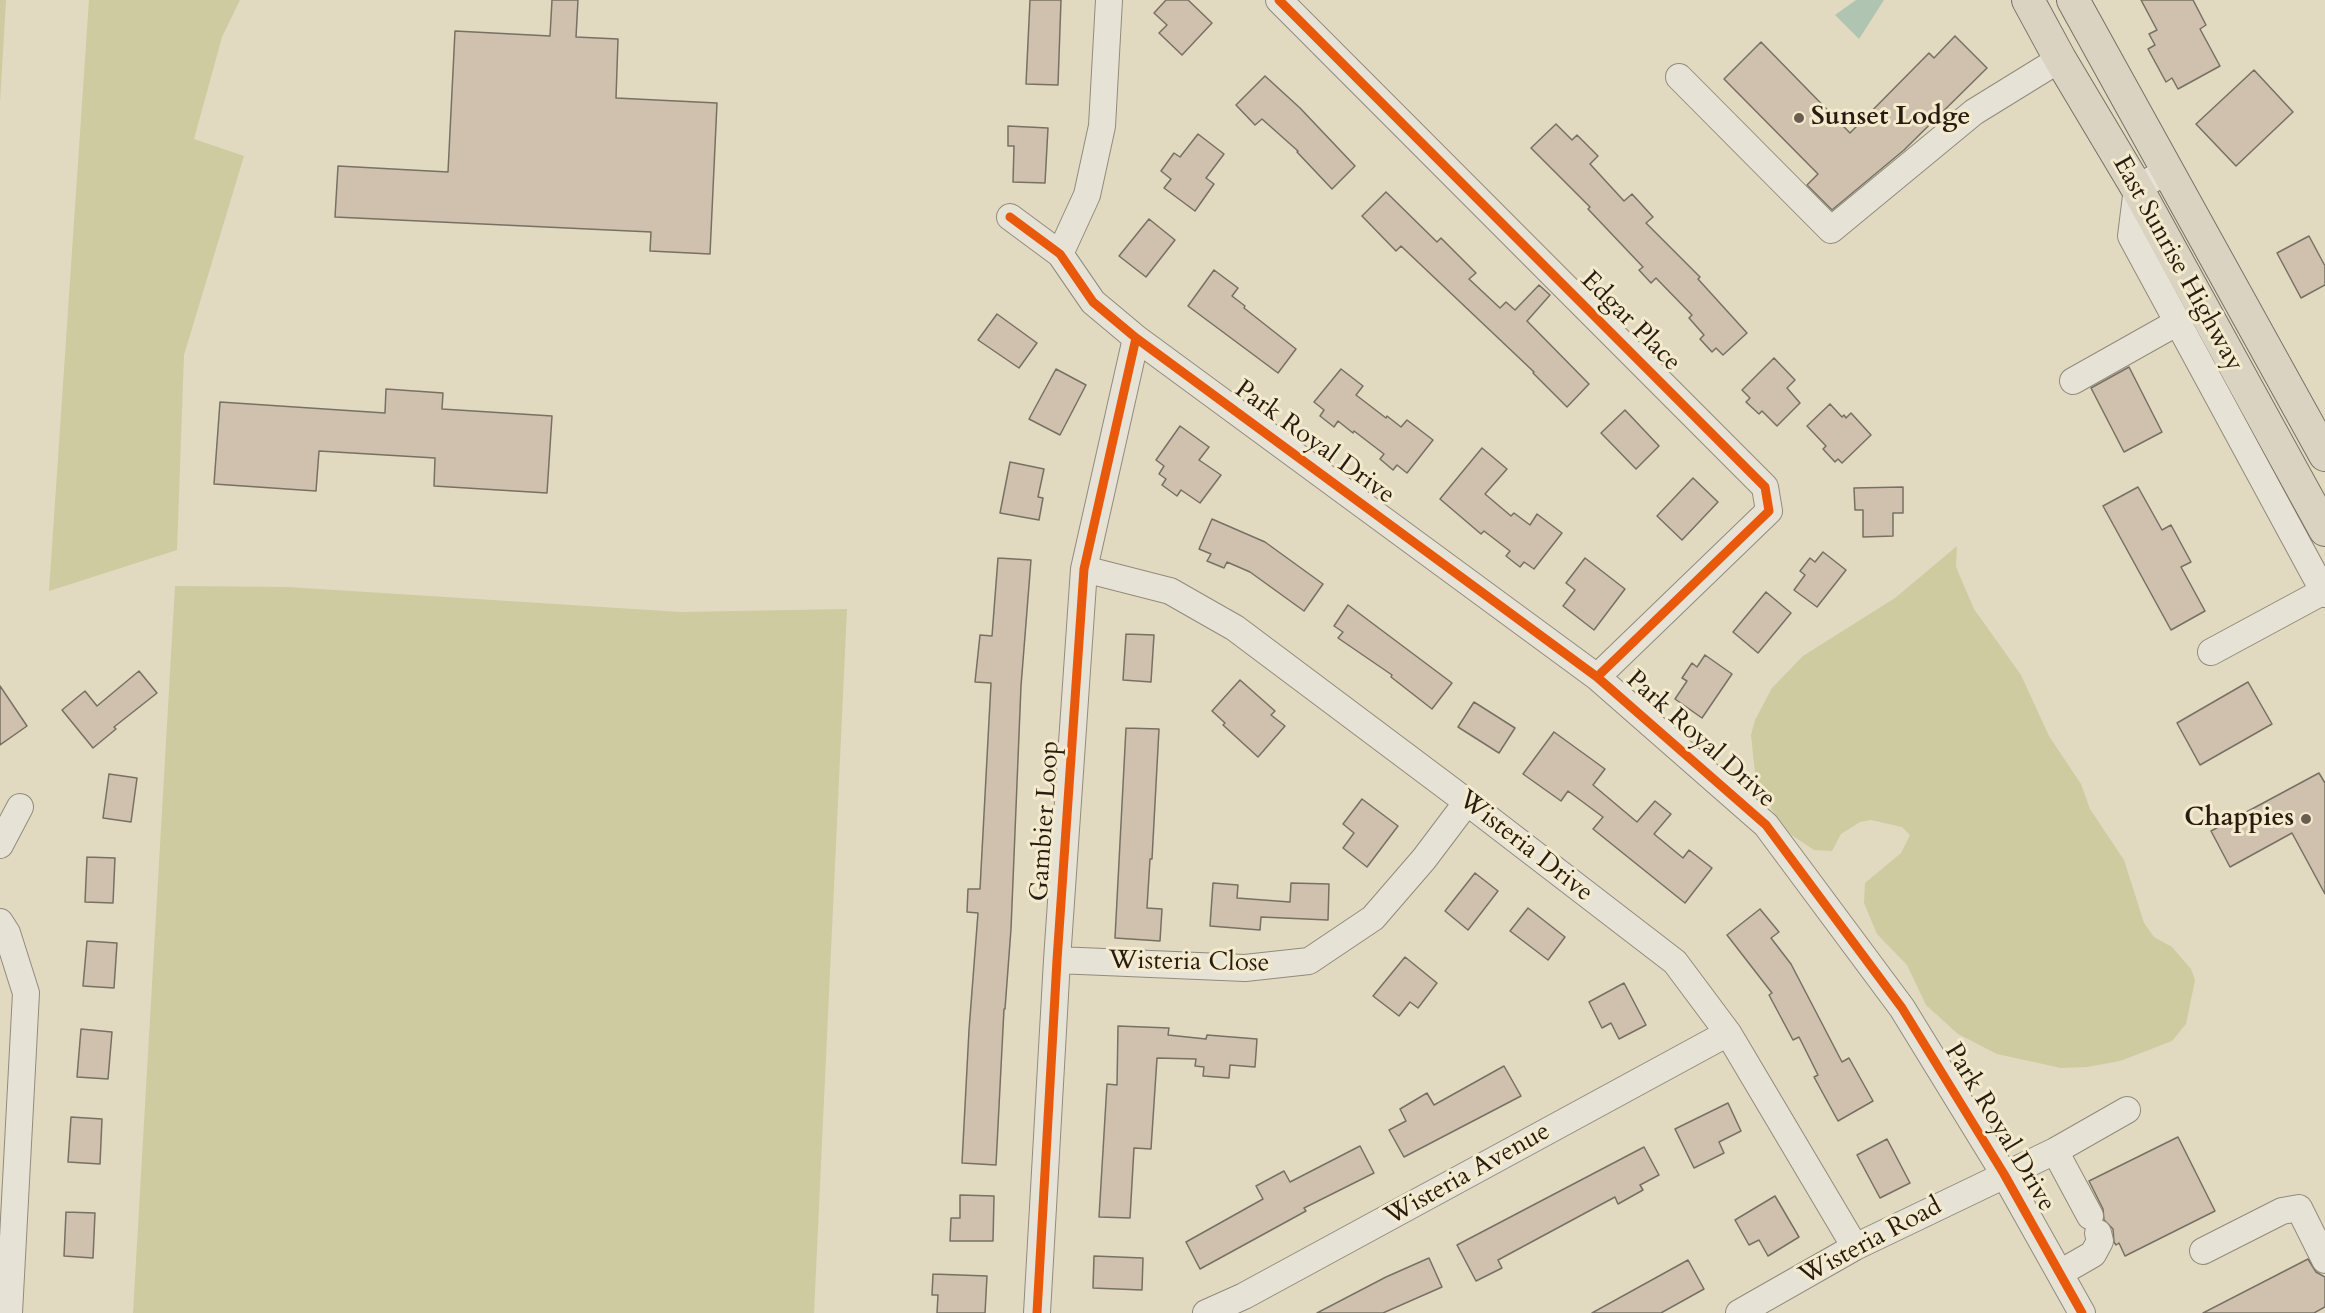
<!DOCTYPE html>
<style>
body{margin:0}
canvas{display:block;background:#e1d9c0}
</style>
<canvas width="2325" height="1313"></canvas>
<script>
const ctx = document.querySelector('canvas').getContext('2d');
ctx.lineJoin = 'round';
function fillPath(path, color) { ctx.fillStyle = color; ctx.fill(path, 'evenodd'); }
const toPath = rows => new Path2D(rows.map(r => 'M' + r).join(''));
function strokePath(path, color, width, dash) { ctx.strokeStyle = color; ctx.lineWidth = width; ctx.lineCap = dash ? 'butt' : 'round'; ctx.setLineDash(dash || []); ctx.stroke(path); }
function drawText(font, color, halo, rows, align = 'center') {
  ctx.font = font + ' Cardo,serif'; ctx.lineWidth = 6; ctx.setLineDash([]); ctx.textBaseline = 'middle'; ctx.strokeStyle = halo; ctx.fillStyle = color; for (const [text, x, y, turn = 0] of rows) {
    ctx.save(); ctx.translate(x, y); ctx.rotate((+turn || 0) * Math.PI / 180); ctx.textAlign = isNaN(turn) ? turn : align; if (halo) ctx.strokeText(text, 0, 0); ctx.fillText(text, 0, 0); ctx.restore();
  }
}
fillPath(toPath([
 [0,0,6,0,0,103],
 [89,0,240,0,222,37,194,139,244,156,184,355,177,550,49,591],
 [1957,546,1956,567,1974,609,2021,675,2049,736,2081,784,2090,809,2124,860,2144,923,2154,937,2172,947,2191,969,2195,980,2186,1024,2172,1041,2120,1061,2087,1067,2061,1068,1997,1054,1958,1034,1926,1005,1907,965,1877,934,1864,903,1865,883,1901,853,1910,835,1902,827,1871,820,1860,822,1841,834,1832,851,1814,850,1790,834,1772,810,1755,773,1751,735,1755,720,1772,688,1803,656,1895,598],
 [175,586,288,587,681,612,847,609,814,1313,133,1313]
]), '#cecba1');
fillPath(toPath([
 [1856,0,1884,0,1859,39,1835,15]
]), '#afc5b1');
const building = toPath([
 [552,0,578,0,576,37,618,39,616,98,717,103,710,254,650,251,651,232,335,217,338,166,448,172,455,31,550,36,552,0],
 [1030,0,1061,0,1058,85,1026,84,1030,0],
 [1166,0,1188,0,1212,23,1182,55,1159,33,1167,25,1154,13,1166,0],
 [2141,0,2193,0,2206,25,2200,29,2220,66,2178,89,2172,78,2166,82,2148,49,2155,45,2149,34,2157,30,2141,0],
 [1955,36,1987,68,1904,150,1832,210,1807,185,1818,174,1724,79,1761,42,1850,133,1929,53,1934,58,1955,36],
 [2254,70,2293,112,2236,166,2196,124,2254,70],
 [1265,76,1300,108,1355,166,1332,189,1297,152,1298,151,1262,119,1255,125,1236,105,1265,76],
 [1556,124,1572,140,1577,135,1598,156,1590,164,1624,201,1632,194,1653,217,1646,223,1700,277,1698,279,1747,333,1723,355,1716,348,1712,352,1700,339,1704,335,1689,318,1692,315,1656,278,1651,283,1639,270,1643,267,1588,209,1590,207,1531,148,1556,124],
 [1008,126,1048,128,1045,183,1013,182,1014,146,1008,146,1008,126],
 [1198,134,1224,154,1206,178,1214,184,1195,211,1164,188,1171,179,1161,171,1174,153,1180,157,1198,134],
 [1386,192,1437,242,1441,238,1476,273,1469,279,1500,308,1506,302,1515,310,1539,285,1550,295,1527,321,1589,384,1567,407,1533,373,1534,372,1401,246,1396,251,1362,216,1386,192],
 [1149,219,1175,240,1146,277,1119,256,1149,219],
 [2309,236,2325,266,2325,285,2301,298,2277,253,2309,236],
 [1214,270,1238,288,1232,296,1245,306,1244,308,1296,349,1278,373,1188,306,1214,270],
 [997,314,1037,343,1019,368,978,340,997,314],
 [1774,358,1795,380,1787,388,1800,403,1777,426,1762,411,1759,414,1746,402,1750,398,1742,390,1774,358],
 [2129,367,2162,432,2124,452,2091,388,2129,367],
 [1056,369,1086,385,1060,435,1029,419,1056,369],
 [1341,369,1363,386,1356,395,1386,418,1387,416,1401,427,1407,420,1433,440,1407,473,1397,465,1393,470,1380,459,1384,454,1354,431,1353,433,1338,421,1334,427,1320,416,1324,410,1314,402,1341,369],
 [386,389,443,393,442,409,552,416,547,493,434,486,435,458,319,451,316,491,214,484,220,402,385,413,386,389],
 [1830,404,1842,417,1844,415,1846,418,1851,413,1871,435,1842,463,1838,459,1835,462,1823,449,1826,446,1807,426,1830,404],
 [1625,410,1659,446,1636,469,1601,433,1625,410],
 [1180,426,1209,447,1199,460,1221,475,1200,503,1181,490,1177,496,1162,485,1166,479,1159,474,1164,466,1156,460,1180,426],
 [1482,448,1507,469,1485,494,1511,516,1514,513,1530,525,1537,514,1562,533,1534,569,1524,562,1520,567,1506,556,1510,551,1484,531,1481,534,1440,499,1482,448],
 [1010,462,1044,469,1038,497,1043,498,1039,520,1000,513,1010,462],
 [1693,478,1718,502,1682,540,1657,516,1693,478],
 [1903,487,1903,513,1893,513,1893,536,1863,537,1863,510,1855,510,1854,488,1903,487],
 [2138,487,2162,530,2171,525,2191,562,2181,567,2205,611,2171,630,2103,506,2138,487],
 [1212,519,1265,542,1323,584,1304,611,1250,572,1227,562,1224,568,1207,561,1211,554,1199,549,1212,519],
 [1823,552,1846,570,1817,607,1794,590,1805,575,1800,571,1810,558,1815,562,1823,552],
 [998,558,1031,560,1021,686,1011,929,1005,1009,1004,1009,996,1165,962,1163,969,1030,978,913,967,912,968,889,980,889,991,683,975,682,980,635,992,636,998,558],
 [1585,558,1625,589,1594,630,1563,606,1575,590,1566,583,1585,558],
 [1766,592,1791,613,1758,653,1733,632,1766,592],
 [1348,605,1452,683,1432,709,1391,677,1392,675,1338,638,1343,632,1334,626,1348,605],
 [1126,634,1154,635,1151,682,1123,680,1126,634],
 [1705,655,1732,674,1702,718,1675,699,1687,681,1682,678,1692,663,1697,667,1705,655],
 [139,671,157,693,114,727,116,729,93,748,62,710,85,691,97,706,139,671],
 [1240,680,1275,711,1271,715,1285,726,1258,757,1223,725,1225,723,1212,711,1240,680],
 [2248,682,2272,724,2200,765,2177,723,2248,682],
 [0,686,27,726,0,745,0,686],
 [1474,702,1515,728,1499,753,1458,727,1474,702],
 [1126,728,1159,729,1152,859,1150,859,1147,908,1162,909,1160,941,1115,938,1126,728],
 [1554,732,1605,769,1593,785,1637,822,1655,801,1671,814,1654,834,1683,858,1689,850,1712,868,1685,903,1593,829,1603,817,1568,791,1561,801,1523,774,1554,732],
 [2319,773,2325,783,2325,894,2292,833,2230,867,2211,831,2319,773],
 [109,774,137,778,131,822,103,818,109,774],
 [1362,799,1398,826,1367,867,1343,848,1354,833,1343,824,1362,799],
 [87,857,115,858,113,903,85,902,87,857],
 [1475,873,1498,891,1468,930,1445,911,1475,873],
 [1213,883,1238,885,1237,898,1290,902,1291,883,1329,884,1328,920,1261,917,1260,930,1210,926,1213,883],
 [1528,908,1565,937,1548,960,1510,931,1528,908],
 [1760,909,1779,932,1771,938,1791,964,1842,1062,1849,1058,1873,1101,1838,1121,1814,1077,1818,1075,1799,1037,1793,1040,1769,995,1772,993,1727,935,1760,909],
 [87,941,117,943,114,988,83,986,87,941],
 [1405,957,1437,983,1418,1008,1410,1002,1399,1016,1373,996,1405,957],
 [1624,983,1646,1025,1619,1039,1611,1023,1602,1028,1589,1002,1624,983],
 [1118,1026,1169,1028,1168,1035,1206,1039,1207,1035,1257,1039,1255,1067,1230,1065,1229,1078,1203,1076,1204,1067,1195,1066,1196,1059,1157,1058,1151,1149,1134,1148,1130,1218,1099,1217,1107,1084,1117,1085,1118,1026],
 [81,1029,112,1032,108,1079,77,1077,81,1029],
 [1504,1066,1521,1096,1404,1157,1389,1130,1406,1121,1400,1109,1427,1093,1434,1105,1504,1066],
 [1728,1103,1741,1131,1719,1142,1724,1153,1694,1168,1675,1129,1728,1103],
 [71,1117,102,1119,100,1164,68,1162,71,1117],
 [2178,1137,2215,1211,2125,1256,2119,1243,2116,1245,2114,1242,2113,1229,2104,1220,2103,1209,2089,1181,2178,1137],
 [1887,1139,1910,1183,1880,1198,1857,1155,1887,1139],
 [1360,1146,1374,1173,1304,1208,1306,1211,1200,1269,1186,1242,1263,1199,1256,1186,1284,1171,1290,1182,1360,1146],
 [1644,1147,1659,1175,1640,1185,1643,1190,1618,1204,1615,1197,1498,1260,1502,1268,1476,1281,1457,1245,1644,1147],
 [960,1195,994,1196,993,1241,950,1241,951,1218,960,1218,960,1195],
 [1775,1196,1799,1237,1768,1256,1759,1240,1749,1245,1735,1220,1775,1196],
 [66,1212,95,1213,93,1258,64,1256,66,1212],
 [1094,1256,1143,1258,1142,1290,1093,1288,1094,1256],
 [1429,1258,1442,1287,1383,1313,1317,1313,1386,1277,1429,1258],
 [2308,1259,2316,1272,2325,1277,2325,1307,2314,1313,2203,1313,2308,1259],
 [1688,1260,1704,1289,1661,1313,1592,1313,1688,1260],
 [933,1274,987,1276,985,1313,937,1313,938,1295,932,1295,933,1274]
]);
fillPath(building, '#cfc1ae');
strokePath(building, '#777164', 1.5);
const minor = toPath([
 [1279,0,1765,487,1769,511,1597,677],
 [1679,77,1831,230,1974,112,2060,59],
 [2167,171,2137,188,2131,236,2325,594],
 [1010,217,1060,254,1093,302,1136,338,1597,677,1766,825,1902,1008,2004,1174,2082,1313],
 [1060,254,1087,195,1102,126,1109,0],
 [2073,381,2178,322],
 [1084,569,1170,591,1235,628,1467,802,1675,962,1728,1033,1855,1247],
 [2211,652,2324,591],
 [0,845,20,807],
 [0,922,7,933,26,993,9,1313],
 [1057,960,1245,968,1309,961,1373,918,1424,859,1467,802],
 [2055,1151,2090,1216],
 [2203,1251,2282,1211,2299,1208,2325,1260],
 [2060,1273,2093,1254,2100,1241,2098,1233],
 [1037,1313,1057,960,1084,569,1136,338],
 [1206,1313,1244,1296,1728,1033],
 [1739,1313,1855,1247,2055,1151,2127,1110]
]);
const major = toPath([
 [2028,0,2060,59,2137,188,2325,530],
 [2073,0,2325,455]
]);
strokePath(minor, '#918b7c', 28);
strokePath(major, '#777164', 34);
strokePath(minor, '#e7e2d6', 26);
strokePath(major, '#dad3c2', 32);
strokePath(toPath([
 [1279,0,1765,487,1769,511,1597,677],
 [1010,217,1060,254,1093,302,1136,338,1597,677,1766,825,1902,1008,2004,1174,2082,1313],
 [1037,1313,1057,960,1084,569,1136,338]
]), '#e8590c', 9);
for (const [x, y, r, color] of [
 [1799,118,6,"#695e4e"],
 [2306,819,6,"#695e4e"]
]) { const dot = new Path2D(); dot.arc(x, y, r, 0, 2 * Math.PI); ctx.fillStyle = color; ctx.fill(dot); strokePath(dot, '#f4ebce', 2); }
drawText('bold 26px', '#281b11', '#f4ebce', [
 ["Sunset Lodge",1811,118],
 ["Chappies",2294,819,"right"]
], 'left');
drawText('26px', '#281b11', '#f4ebce', [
 ["East Sunrise Highway",2177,264,61],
 ["Edgar Place",1630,322,45],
 ["Park Royal Drive",1314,443,36],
 ["Park Royal Drive",1700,740,42],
 ["Gambier Loop",1046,821,-86],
 ["Wisteria Drive",1525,847,38],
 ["Wisteria Close",1189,963,1],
 ["Park Royal Drive",1999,1128,59],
 ["Wisteria Avenue",1468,1175,-29],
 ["Wisteria Road",1871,1242,-28]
]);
</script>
